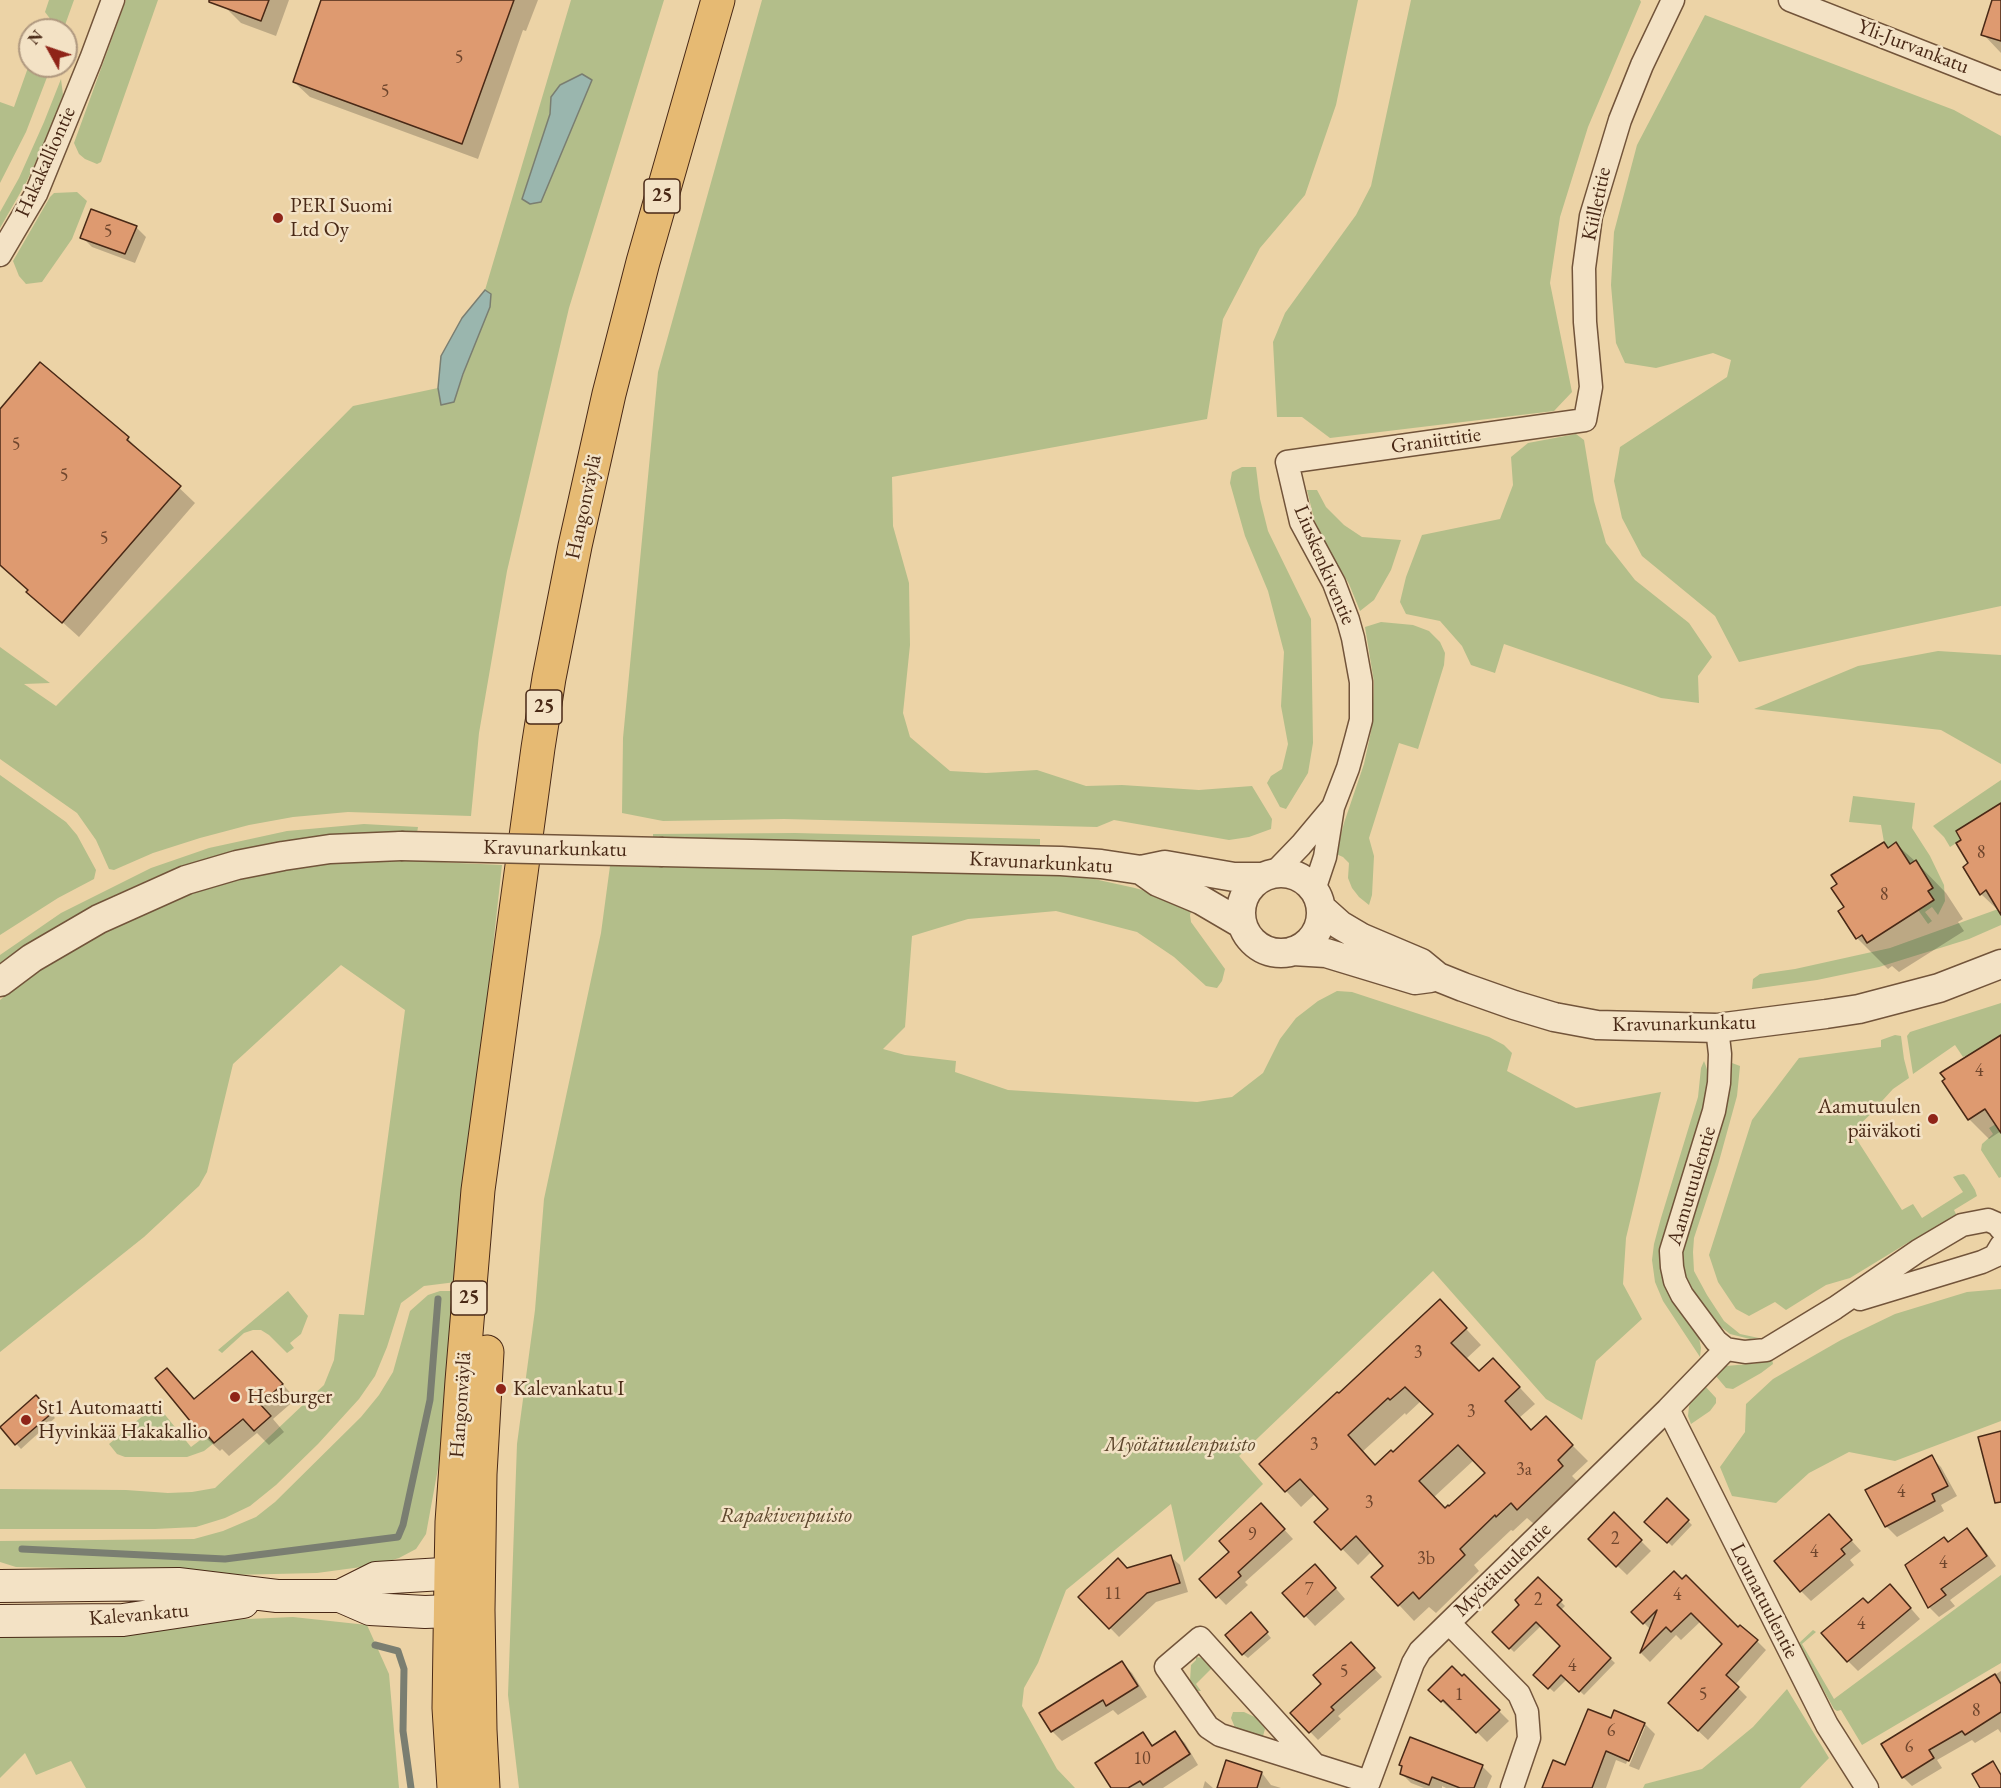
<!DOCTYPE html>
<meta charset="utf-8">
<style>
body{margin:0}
#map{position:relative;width:2001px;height:1788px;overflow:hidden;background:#ecd3a6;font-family:"EB Garamond",serif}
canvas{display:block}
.north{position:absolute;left:18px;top:18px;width:60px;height:60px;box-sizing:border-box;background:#f3e2c5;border:2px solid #af987f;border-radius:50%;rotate:310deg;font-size:16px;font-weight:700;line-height:24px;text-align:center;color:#492916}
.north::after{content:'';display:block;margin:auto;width:21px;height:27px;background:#8f2418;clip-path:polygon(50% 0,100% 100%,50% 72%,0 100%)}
</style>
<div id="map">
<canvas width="2001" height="1788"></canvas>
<div class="north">N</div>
</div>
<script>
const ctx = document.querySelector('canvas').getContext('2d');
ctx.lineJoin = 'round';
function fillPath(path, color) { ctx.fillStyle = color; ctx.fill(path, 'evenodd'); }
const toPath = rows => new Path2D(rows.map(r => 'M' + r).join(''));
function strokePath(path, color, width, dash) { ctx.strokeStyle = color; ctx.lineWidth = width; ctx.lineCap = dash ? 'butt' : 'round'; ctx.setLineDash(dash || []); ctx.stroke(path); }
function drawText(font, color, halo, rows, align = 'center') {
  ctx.font = font + ' "EB Garamond",serif'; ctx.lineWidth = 5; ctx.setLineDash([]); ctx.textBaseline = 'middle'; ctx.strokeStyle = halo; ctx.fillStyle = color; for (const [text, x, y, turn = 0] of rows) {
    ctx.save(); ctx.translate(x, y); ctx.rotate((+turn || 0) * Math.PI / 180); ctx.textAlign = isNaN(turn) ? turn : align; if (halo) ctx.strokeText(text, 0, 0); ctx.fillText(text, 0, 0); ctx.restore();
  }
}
fillPath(toPath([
 [49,0,74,0,65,25,51,20,45,12],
 [126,0,158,0,101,162,97,164,85,159,79,154,74,143],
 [571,0,664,0,569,308,507,571,479,733,471,816,348,812,293,817,249,825,200,838,153,853,114,870,109,869,96,840,77,813,0,759,0,647,50,683,24,684,56,706,353,406,438,388,441,405,454,402,491,294,485,290],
 [550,114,530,204,522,198],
 [762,0,1358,0,1336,105,1305,195,1260,248,1223,319,1207,419,892,477,893,526,909,583,910,645,903,713,910,737,950,771,986,773,1037,770,1086,786,1122,785,1199,790,1252,786,1272,819,1271,829,1249,837,1229,840,1114,820,1097,827,784,819,663,821,622,813,623,738,658,372],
 [1411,0,1640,0,1641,2,1588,127,1560,217,1550,283,1572,392,1554,411,1330,438,1302,417,1277,417,1273,342,1285,313,1356,215,1371,186],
 [1705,15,1954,110,2001,136,2001,606,1739,662,1715,616,1642,556,1622,518,1614,481,1620,447,1727,377,1731,360,1713,353,1656,368,1625,363,1616,343,1611,285,1614,232,1637,145],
 [30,62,30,66,45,66,49,72,26,132,0,183,0,102,14,107],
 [61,79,63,95,52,125,27,181,0,228,0,212,19,178,44,122],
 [77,192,87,201,72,239,42,282,26,284,19,276,13,261,50,197,54,193],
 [1576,434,1584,440,1594,501,1606,543,1635,580,1689,623,1712,657,1698,676,1699,703,1661,698,1504,644,1495,673,1471,665,1462,646,1440,621,1406,614,1400,602,1406,577,1422,535,1500,519,1513,485,1511,457,1528,443],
 [1242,467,1256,467,1260,499,1268,531,1311,619,1313,743,1308,773,1286,809,1280,807,1267,783,1271,776,1282,769,1288,744,1281,706,1284,652,1268,591,1245,536,1230,483,1232,472],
 [1307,490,1317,490,1326,507,1344,525,1362,537,1401,540,1391,570,1374,600,1360,611,1349,584,1323,540,1314,519],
 [1381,622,1413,625,1429,631,1440,642,1445,653,1444,665,1418,749,1399,743,1369,838,1374,856,1372,895,1369,905,1359,897,1352,888,1348,878,1349,863,1343,857,1336,854,1344,823,1364,764,1372,727,1374,682,1365,627],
 [1938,651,2001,655,2001,764,1941,730,1754,709,1858,666],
 [0,775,66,822,77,835,96,870,94,879,58,898,0,935],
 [2001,780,2001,803,1956,831,1961,840,1950,847,1944,837,1933,826],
 [1853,796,1915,803,1912,828,1930,856,1944,885,1945,901,1938,915,1932,907,1925,912,1932,921,1928,924,1918,910,1934,900,1928,891,1933,888,1916,860,1910,864,1896,842,1888,848,1884,842,1881,825,1849,822],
 [364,824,418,827,417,833,330,835,265,844,214,857,160,875,106,899,65,921,0,965,0,955,61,913,151,868,209,848,287,831],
 [795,833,1040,839,1040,848,653,839,653,834],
 [372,859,502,865,456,1282,424,1286,401,1303,387,1347,375,1376,359,1399,318,1444,276,1485,250,1506,225,1518,196,1527,155,1529,0,1529,0,1489,126,1490,168,1493,192,1492,215,1488,324,1385,334,1360,339,1314,364,1315,405,1010,341,965,233,1064,207,1172,199,1186,144,1237,0,1352,0,1000,32,975,93,935,145,910,208,886,299,865],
 [662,865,1048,874,1094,879,1135,888,1156,894,1192,908,1190,915,1191,922,1225,969,1222,981,1217,988,1206,986,1174,957,1137,932,1056,911,968,919,912,936,905,1027,883,1049,905,1055,956,1061,955,1072,1008,1090,1197,1102,1232,1097,1263,1073,1280,1039,1296,1018,1318,1001,1337,991,1352,992,1489,1037,1504,1045,1512,1053,1507,1071,1576,1108,1661,1092,1626,1238,1623,1284,1642,1319,1596,1361,1582,1420,1546,1399,1433,1271,1239,1456,1263,1484,1184,1562,1171,1504,1066,1590,1038,1663,1024,1688,1022,1706,1057,1769,1075,1788,519,1788,508,1695,517,1444,535,1310,544,1199,601,933,610,866,662,867],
 [2001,908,2001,925,1969,939,1879,967,1817,980,1752,989,1753,979,1760,974,1795,969,1890,948],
 [2001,1003,2001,1035,1969,1063,1965,1056,1963,1057,1955,1045,1913,1074,1907,1036,1910,1032],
 [1895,1035,1901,1036,1904,1059,1909,1078,1893,1089,1882,1101,1879,1106,1852,1132,1902,1210,1913,1204,1922,1218,1963,1192,1953,1177,1958,1175,1964,1174,1967,1177,1975,1190,1977,1196,1954,1210,1957,1216,1912,1245,1909,1242,1850,1278,1826,1285,1786,1310,1775,1302,1749,1316,1736,1309,1718,1282,1709,1255,1752,1120,1799,1058,1881,1047,1881,1040],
 [1704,1061,1710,1077,1708,1092,1662,1243,1660,1258,1663,1279,1699,1338,1701,1348,1700,1357,1663,1301,1655,1282,1652,1260,1654,1244,1661,1218,1698,1097,1701,1068],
 [1732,1063,1740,1066,1737,1096,1718,1165,1694,1238,1693,1252,1694,1271,1707,1295,1724,1321,1740,1334,1759,1338,1750,1339,1730,1334,1712,1320,1695,1297,1686,1279,1683,1263,1683,1246],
 [2001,1121,2001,1177,1999,1178,1981,1150,1982,1144,1993,1134,1989,1128],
 [2001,1289,2001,1421,1895,1461,1849,1452,1809,1473,1776,1503,1732,1496,1720,1467,1745,1432,1746,1404,1773,1379,1841,1340,1895,1314,1967,1292],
 [288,1291,308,1316,301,1334,290,1343,294,1348,287,1353,269,1335,261,1330,253,1330,244,1333,222,1353,218,1350],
 [440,1291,457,1291,447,1419,426,1534,416,1549,399,1558,376,1565,317,1573,188,1576,120,1569,16,1567,0,1562,0,1541,194,1539,223,1531,256,1517,275,1502,361,1417,379,1395,393,1372,410,1311,428,1295],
 [1772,1359,1773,1364,1761,1373,1733,1389,1726,1388,1715,1375,1726,1366,1760,1363],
 [1705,1386,1716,1398,1716,1403,1710,1411,1691,1424,1688,1416,1689,1406,1694,1397],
 [151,1409,157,1409,162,1411,191,1447,207,1435,214,1443,204,1451,187,1457,125,1457,117,1454,109,1444],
 [2001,1575,2001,1663,1862,1745,1841,1710,1837,1711,1834,1709,1798,1644,1813,1630,1816,1632,1802,1644,1834,1699],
 [293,1617,367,1625,389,1674,399,1788,86,1788,71,1761,36,1775,25,1753,0,1778,0,1630],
 [1196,1657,1203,1658,1213,1667,1196,1684,1201,1691,1195,1691,1190,1681,1191,1665,1196,1660],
 [1787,1689,1829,1758,1800,1788,1643,1788,1645,1784,1702,1769,1753,1727],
 [1233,1712,1244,1712,1257,1718,1265,1729,1263,1736,1260,1738,1236,1730,1231,1718]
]), '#b3be8a');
const water = toPath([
 [582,74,592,80,541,202,530,204,522,199,550,114,551,97,560,85,582,74],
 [485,290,491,294,490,307,463,374,454,402,441,405,438,388,441,356,462,318,485,290]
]);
fillPath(water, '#9ab6ae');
strokePath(water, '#7a7e71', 1.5);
fillPath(toPath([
 [228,0,289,0,276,36,241,23,225,7],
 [323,0,538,0,526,31,523,30,478,159,310,97,294,82],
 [1994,0,2001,0,2001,53,1983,34],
 [136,227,146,237,135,263,92,247,82,237],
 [0,411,128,439,195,503,79,637,0,566],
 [2001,805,2001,913,1981,894,1970,864],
 [1884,844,1889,849,1896,844,1916,862,1946,893,1963,919,1958,922,1964,931,1899,972,1892,966,1888,969,1857,938,1846,908],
 [2001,1036,2001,1131,1989,1139,1969,1119,1944,1081],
 [1455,1317,1481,1345,1466,1359,1479,1373,1508,1375,1535,1404,1519,1418,1532,1432,1561,1434,1588,1461,1572,1476,1578,1482,1534,1524,1527,1518,1513,1531,1511,1530,1474,1565,1479,1571,1436,1613,1429,1607,1414,1621,1373,1577,1385,1566,1372,1551,1358,1565,1316,1522,1330,1509,1316,1493,1301,1507,1261,1464,1339,1395],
 [1421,1401,1435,1415,1393,1454,1376,1467,1362,1452,1405,1413,1406,1415],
 [1474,1460,1487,1473,1445,1510,1434,1497],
 [267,1367,296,1399,273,1419,284,1432,269,1445,257,1433,229,1456,222,1449,220,1451,205,1437,181,1385,195,1400],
 [36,1397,55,1418,21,1449,1,1428],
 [1931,1457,1941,1467,1957,1496,1941,1505,1944,1511,1897,1537,1886,1526,1867,1490],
 [1667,1500,1692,1525,1672,1546,1647,1521],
 [1269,1513,1293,1539,1245,1582,1248,1585,1226,1605,1201,1579],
 [1614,1514,1651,1551,1627,1575,1590,1539],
 [1829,1516,1861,1551,1850,1560,1854,1565,1811,1601,1801,1591],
 [1967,1530,1977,1540,1996,1566,1950,1600,1955,1606,1939,1617,1929,1607,1907,1566,1949,1544],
 [1171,1557,1180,1565,1188,1592,1156,1602,1119,1637,1080,1597,1127,1569],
 [1674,1573,1738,1630,1757,1641,1766,1650,1735,1685,1747,1697,1708,1740,1679,1713,1724,1644,1701,1621,1681,1640,1676,1635,1650,1662,1641,1653,1651,1630,1633,1612],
 [1325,1576,1345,1599,1315,1626,1284,1593],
 [1538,1579,1565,1606,1560,1611,1615,1663,1584,1695,1567,1679,1554,1692,1535,1675,1563,1646,1542,1625,1514,1652,1494,1632,1521,1605],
 [1900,1596,1920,1619,1858,1671,1848,1661],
 [1255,1619,1271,1638,1248,1658,1243,1654],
 [1359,1652,1382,1677,1338,1716,1341,1719,1318,1740,1292,1713],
 [1122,1663,1132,1673,1147,1697,1118,1715,1113,1710,1062,1741,1052,1731],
 [2001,1671,2001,1733,1998,1729,1975,1743,1972,1740,1937,1760,1942,1768,1912,1786,1903,1777,1883,1745],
 [1464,1676,1509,1721,1487,1742,1454,1709,1452,1711,1430,1690],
 [1612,1720,1645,1724,1655,1734,1639,1770,1629,1766,1645,1727,1642,1727,1626,1764,1616,1760,1606,1788,1544,1788],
 [1175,1733,1185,1743,1198,1765,1163,1788,1113,1788,1142,1734,1154,1747],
 [1227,1762,1262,1773,1271,1785,1281,1788,1218,1788],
 [1482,1766,1492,1776,1487,1788,1446,1788,1442,1786,1442,1788,1424,1788,1411,1783,1401,1773],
 [1205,1781,1213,1788,1203,1788]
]), '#0003');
strokePath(toPath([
 [22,1549,225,1559,398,1537,403,1525,430,1400,438,1299],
 [375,1645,398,1651,404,1669,403,1731,411,1788]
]), '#7a7e71', 7);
const building = toPath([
 [209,0,269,0,261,21,209,2,209,0],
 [321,0,514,0,462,144,293,82,321,0],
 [1992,0,2001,0,2001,41,1981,35,1992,0],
 [91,209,137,226,125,254,80,238,91,209],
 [40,362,129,437,127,440,181,486,62,623,26,592,28,590,0,565,0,409,40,362],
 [2001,803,2001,915,1986,890,1980,895,1963,867,1968,863,1956,843,1961,840,1956,831,2001,803],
 [1884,842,1888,848,1896,842,1910,864,1916,860,1933,888,1928,891,1934,900,1867,943,1862,935,1856,939,1838,911,1844,907,1831,888,1837,884,1831,875,1884,842],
 [2001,1035,2001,1133,1985,1109,1968,1120,1942,1081,1945,1079,1940,1073,2001,1035],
 [1440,1299,1467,1328,1451,1343,1479,1371,1493,1358,1520,1387,1505,1401,1531,1430,1546,1416,1573,1445,1558,1460,1563,1466,1517,1510,1511,1503,1496,1517,1495,1515,1460,1549,1465,1555,1419,1599,1413,1592,1398,1606,1371,1577,1383,1566,1356,1536,1341,1550,1314,1522,1328,1509,1300,1479,1285,1492,1259,1464,1337,1392,1339,1393,1440,1299],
 [1405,1387,1433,1414,1393,1452,1391,1450,1375,1465,1348,1435,1388,1398,1390,1400,1405,1387],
 [1458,1445,1485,1473,1449,1506,1448,1505,1445,1508,1419,1481,1458,1445],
 [252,1351,283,1384,260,1404,271,1416,254,1431,243,1419,214,1443,207,1435,204,1438,155,1378,167,1368,194,1399,252,1351],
 [36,1395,52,1413,15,1445,0,1427,36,1395],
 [2001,1431,2001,1502,1995,1503,1978,1437,2001,1431],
 [1932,1455,1948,1486,1932,1494,1935,1501,1885,1527,1865,1490,1932,1455],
 [1667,1498,1689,1520,1667,1543,1644,1522,1667,1498],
 [1261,1503,1285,1529,1238,1572,1241,1576,1216,1598,1199,1579,1229,1552,1219,1541,1261,1503],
 [1614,1512,1642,1540,1616,1567,1588,1539,1614,1512],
 [1829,1514,1852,1540,1841,1549,1845,1554,1800,1592,1774,1561,1829,1514],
 [1967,1528,1987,1556,1941,1589,1946,1595,1928,1608,1905,1565,1944,1537,1948,1542,1967,1528],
 [1171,1555,1180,1583,1147,1593,1109,1629,1078,1597,1118,1558,1127,1568,1171,1555],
 [1315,1564,1336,1588,1304,1617,1282,1593,1315,1564],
 [1674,1571,1682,1579,1686,1575,1738,1627,1740,1625,1758,1640,1726,1675,1739,1687,1698,1731,1668,1703,1722,1644,1691,1613,1671,1632,1666,1627,1640,1653,1657,1610,1643,1624,1631,1612,1674,1571],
 [1538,1577,1562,1600,1557,1605,1611,1658,1579,1692,1561,1675,1548,1689,1533,1675,1560,1646,1536,1622,1509,1649,1492,1632,1519,1605,1515,1600,1538,1577],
 [1890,1584,1911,1608,1847,1662,1821,1633,1863,1598,1868,1603,1890,1584],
 [1251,1612,1268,1632,1242,1655,1225,1635,1251,1612],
 [1351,1642,1375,1668,1331,1707,1334,1710,1309,1733,1290,1713,1321,1684,1313,1675,1351,1642],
 [1122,1661,1138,1686,1106,1706,1103,1700,1051,1732,1039,1713,1122,1661],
 [1452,1666,1462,1676,1464,1674,1500,1710,1476,1733,1443,1700,1441,1702,1428,1690,1452,1666],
 [1995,1674,2001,1684,2001,1712,1965,1735,1962,1731,1929,1750,1934,1758,1902,1778,1881,1744,1995,1674],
 [1588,1709,1611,1718,1614,1710,1645,1723,1629,1761,1606,1751,1592,1788,1542,1788,1553,1760,1565,1765,1588,1709],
 [1175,1731,1190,1754,1143,1785,1140,1781,1128,1788,1111,1788,1095,1763,1143,1732,1152,1746,1175,1731],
 [1410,1737,1483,1765,1474,1788,1460,1788,1432,1777,1429,1785,1400,1774,1402,1766,1399,1765,1410,1737],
 [1226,1760,1262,1772,1257,1788,1217,1788,1226,1760],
 [1993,1761,2001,1775,2001,1788,1980,1788,1972,1774,1993,1761]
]);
fillPath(building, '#de9a70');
strokePath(building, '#492916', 1.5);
const minor = toPath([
 [1790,0,2001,83],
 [0,255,36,194,91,59,113,0],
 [1274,873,1301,845,1332,808],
 [1314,890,1325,857,1333,807,1348,768,1356,739,1361,720,1361,682,1353,638,1348,620,1334,583,1301,522,1287,462,1585,420,1591,387,1585,322,1584,268,1591,216,1620,120,1642,65,1673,0],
 [1717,1028,1720,1054,1719,1083,1714,1111,1671,1251,1672,1267,1675,1281,1682,1295,1716,1341,1726,1349,1745,1352,1766,1350,1835,1308,1918,1251,1962,1225,1988,1220,1997,1224,2001,1229],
 [1860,1299,1982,1262,1995,1256,2001,1246],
 [1668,1409,1827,1725,1867,1788],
 [1449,1623,1519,1694,1527,1712,1529,1738,1512,1788],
 [1314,1764,1200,1638,1166,1667,1208,1727,1220,1735,1369,1782,1413,1663,1420,1651,1668,1409,1726,1349]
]);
const tertiary = toPath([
 [663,852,1061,861,1101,864,1141,870,1165,865,1234,877,1261,877],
 [1141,870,1158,882,1201,900,1242,924],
 '1241 913a40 40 0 1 1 80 0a40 40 0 1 1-80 0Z',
 [1321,908,1340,925,1362,938,1421,963,1438,977,1463,987,1514,1005,1554,1017,1597,1025,1717,1028,1826,1014,1859,1009,1939,988,2001,964],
 [1293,951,1326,953,1415,980,1430,978],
 [0,982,32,958,99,919,186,880,237,865,283,856,330,849,401,846]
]);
const secondary = toPath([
 [0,1586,178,1584,277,1596,340,1596,370,1609,425,1612,477,1610],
 [340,1596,376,1578,476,1572],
 [0,1621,123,1620,243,1602]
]);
const trunk = toPath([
 [454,1788,449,1708,451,1574,452,1522,462,1381,478,1190,538,748,549,678,575,546,609,394,643,262,718,0],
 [483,1788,480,1730,478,1610,480,1474,487,1352]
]);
strokePath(minor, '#72543a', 25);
strokePath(tertiary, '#72543a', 31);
strokePath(secondary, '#492916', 34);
strokePath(trunk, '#492916', 35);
strokePath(minor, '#f3e2c5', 22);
strokePath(tertiary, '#f3e2c5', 28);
strokePath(secondary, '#f3e2c5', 32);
strokePath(trunk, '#e6ba73', 33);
const tertiaryBridge = toPath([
 [401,846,663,852]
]);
strokePath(tertiaryBridge, '#72543a', 31, []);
strokePath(tertiaryBridge, '#f3e2c5', 28);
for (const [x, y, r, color] of [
 [278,218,6,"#8f2418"],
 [1933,1119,6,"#8f2418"],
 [501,1389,6,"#8f2418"],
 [235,1397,6,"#8f2418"],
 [26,1420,6,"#8f2418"]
]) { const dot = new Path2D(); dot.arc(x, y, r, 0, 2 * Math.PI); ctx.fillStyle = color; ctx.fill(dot); strokePath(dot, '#f3e2c5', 2); }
drawText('18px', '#6e452c', null, [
 ["5",459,58],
 ["5",385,92],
 ["5",108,232],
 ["5",16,445],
 ["5",64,476],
 ["5",104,539],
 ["8",1981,853],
 ["8",1884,895],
 ["4",1979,1071],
 ["3",1418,1353],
 ["3",1471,1412],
 ["3",1314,1445],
 ["3a",1524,1470],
 ["4",1901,1492],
 ["3",1369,1503],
 ["9",1252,1535],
 ["2",1615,1539],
 ["4",1814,1552],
 ["3b",1426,1559],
 ["4",1943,1563],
 ["7",1309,1590],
 ["11",1113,1594],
 ["4",1677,1595],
 ["2",1538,1600],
 ["4",1861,1624],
 ["4",1572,1666],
 ["5",1344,1672],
 ["1",1459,1695],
 ["5",1703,1695],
 ["8",1976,1711],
 ["6",1611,1731],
 ["6",1909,1747],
 ["10",1142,1759]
]);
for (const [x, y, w] of [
 [662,196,36],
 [544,707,36],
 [469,1298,36]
]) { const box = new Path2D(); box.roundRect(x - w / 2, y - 17, w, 34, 4.5); ctx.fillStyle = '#f3e2c5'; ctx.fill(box); strokePath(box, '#492916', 1.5); }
drawText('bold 20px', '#492916', null, [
 ["25",662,196],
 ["25",544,707],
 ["25",469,1298]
]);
drawText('21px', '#492916', '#f3e2c5', [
 ["Yli-Jurvankatu",1913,47,21],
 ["Hakakalliontie",46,162,-66],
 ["Kiilletitie",1597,204,-78],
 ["Graniittitie",1436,441,-8],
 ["Hangonväylä",584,507,-78],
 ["Liuskenkiventie",1324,565,67],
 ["Kravunarkunkatu",555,849,1],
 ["Kravunarkunkatu",1041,863,3],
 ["Kravunarkunkatu",1684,1024,-1],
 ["Aamutuulentie",1692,1186,-73],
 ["Hangonväylä",461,1405,-86],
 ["Myötätuulentie",1503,1570,-44],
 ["Lounatuulentie",1764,1601,63],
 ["Kalevankatu",139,1615,-5]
]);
drawText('21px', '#492916', '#f3e2c5', [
 ["PERI Suomi",290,206],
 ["Ltd Oy",290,230],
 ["Aamutuulen",1921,1107,"right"],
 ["päiväkoti",1921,1131,"right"],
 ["Kalevankatu I",513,1389],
 ["Hesburger",247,1397],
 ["St1 Automaatti",38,1408],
 ["Hyvinkää Hakakallio",38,1432]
], 'left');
drawText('italic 21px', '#5e472d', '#f3e2c5', [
 ["Myötätuulenpuisto",1180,1445],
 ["Rapakivenpuisto",786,1516]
]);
</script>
